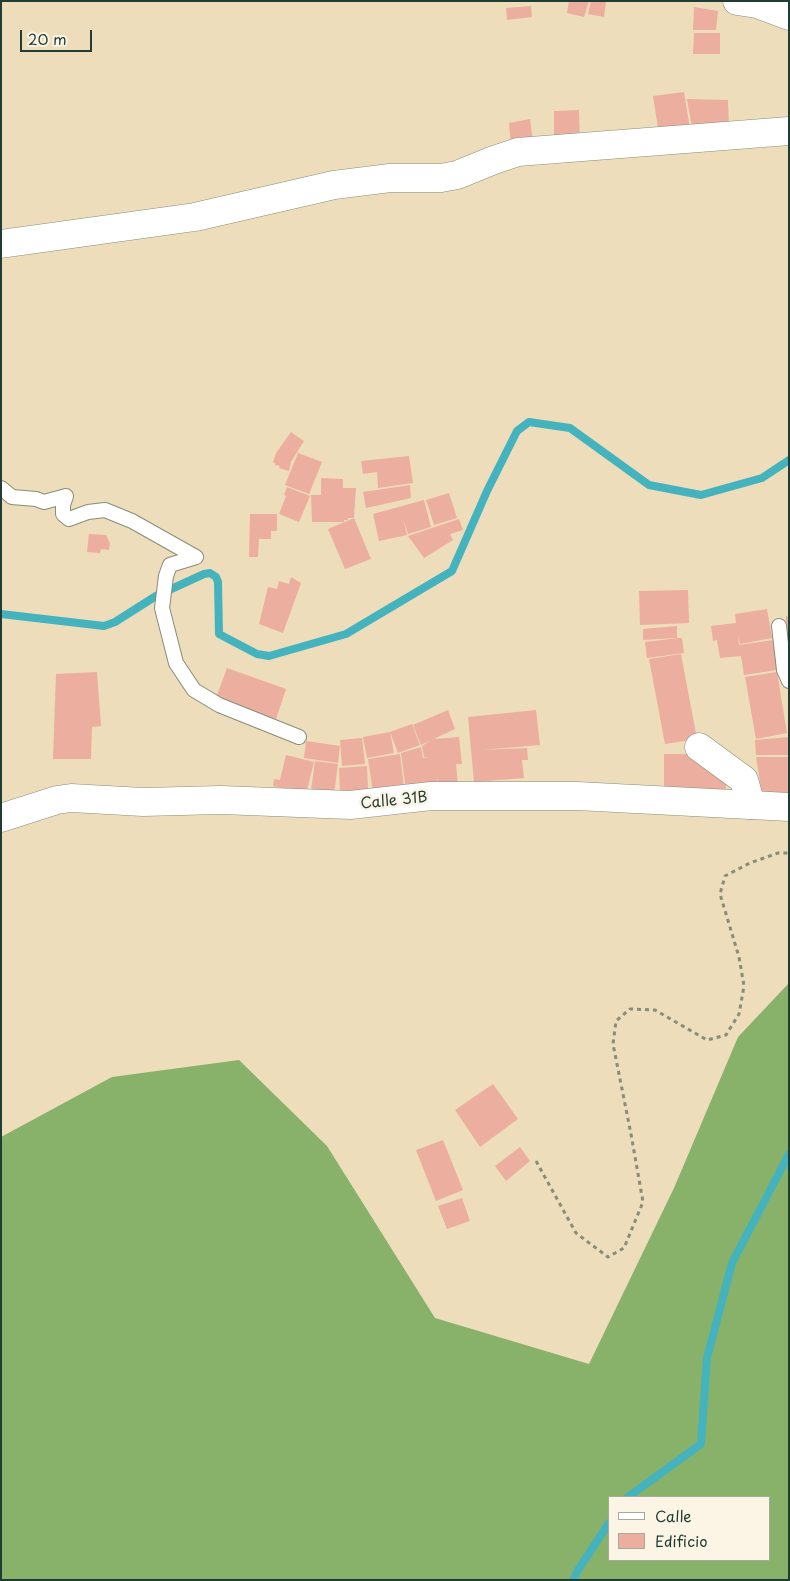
<!DOCTYPE html>
<style>
body{margin:0}
#map{position:relative;width:790px;height:1581px;overflow:hidden;background:#edb;font-family:"Playpen Sans",sans-serif}
canvas{display:block}
.frame{position:absolute;inset:0;border:2px solid #1f3d34;pointer-events:none}
.legend{position:absolute;left:608px;top:1496px;width:162px;height:65px;box-sizing:border-box;background:#fcf5e5;border:1px solid #a4ab9e;margin:0;padding:6px 9px;list-style:none;font-size:15px;color:#1f3d34}
.legend li{display:flex;align-items:center;gap:10px;height:25px}
.legend b{width:25px;border:1px solid #a4ab9e}
.scale{position:absolute;left:20px;top:30px;width:72px;height:22px;box-sizing:border-box;border:2px solid #1f3d34;border-top:0;padding-left:6px;font-size:15px;line-height:18px;white-space:nowrap;color:#1f3d34;-webkit-text-stroke:4px #fcf5e5;paint-order:stroke}
</style>
<div id="map">
<canvas width="790" height="1581"></canvas>
<div class="frame"></div>
<ul class="legend">
<li><b style="height:6px;background:#fff"></b>Calle</li>
<li><b style="height:14px;background:#ecae9e"></b>Edificio</li>
</ul>
<div class="scale">20 m</div>
</div>
<script>
const ctx = document.querySelector('canvas').getContext('2d');
ctx.lineJoin = 'round';
function fillPath(path, color) { ctx.fillStyle = color; ctx.fill(path, 'evenodd'); }
const toPath = rows => new Path2D(rows.map(r => 'M' + r).join(''));
function strokePath(path, color, width, dash) { ctx.strokeStyle = color; ctx.lineWidth = width; ctx.lineCap = dash ? 'butt' : 'round'; ctx.setLineDash(dash || []); ctx.stroke(path); }
function drawText(font, color, halo, rows, align = 'center') {
  ctx.font = font + ' "Playpen Sans",sans-serif'; ctx.lineWidth = 5; ctx.setLineDash([]); ctx.textBaseline = 'middle'; ctx.strokeStyle = halo; ctx.fillStyle = color; for (const [text, x, y, turn = 0] of rows) {
    ctx.save(); ctx.translate(x, y); ctx.rotate((+turn || 0) * Math.PI / 180); ctx.textAlign = isNaN(turn) ? turn : align; if (halo) ctx.strokeText(text, 0, 0); ctx.fillText(text, 0, 0); ctx.restore();
  }
}
fillPath(toPath([
 [789,983,789,1580,1,1580,1,1137,112,1077,239,1060,327,1146,435,1318,589,1364,674,1188,738,1037],
 [609,1497,769,1497,769,1560,609,1560]
]), '#88b269');
strokePath(toPath([
 [1,614,104,626,115,622,156,596,204,574,210,573,216,577,218,582,219,634,257,654,269,656,346,634,452,571,487,491,517,431,529,422,570,428,649,485,701,495,762,478,789,460],
 [628,1497,701,1444,707,1358,732,1263,789,1154],
 [573,1580,578,1570,609,1523]
]), '#44b3be', 8);
fillPath(toPath([
 [569,1,589,1,584,17,567,13],
 [591,1,606,1,604,17,588,14],
 [531,6,532,17,507,20,506,8],
 [694,7,718,11,716,30,693,30],
 [694,33,720,33,720,54,693,54],
 [684,92,690,129,659,134,653,96],
 [687,99,728,100,729,127,692,128],
 [579,110,580,143,554,143,554,111],
 [530,119,533,141,511,145,509,123],
 [291,432,304,441,291,462,289,471,279,468,280,466,275,465,275,463,273,462,276,453],
 [298,453,322,462,309,494,285,485],
 [409,456,413,483,378,488,377,472,363,474,361,461],
 [321,478,343,479,343,488,356,488,354,518,348,518,348,520,344,520,344,522,312,522,311,495,321,495],
 [410,485,411,498,366,508,363,492],
 [287,487,310,496,299,522,279,514,286,496,284,495],
 [449,493,457,518,434,525,426,500],
 [424,500,431,527,408,534,403,518,407,535,379,541,373,514],
 [250,514,277,514,277,531,271,531,271,539,259,539,258,557,249,557],
 [354,518,371,559,345,569,328,529],
 [459,519,463,530,450,534,453,540,424,558,408,536],
 [89,534,106,535,110,543,109,550,101,549,100,553,87,552],
 [291,577,301,583,283,633,259,624,268,587,277,589,279,581,289,584],
 [688,590,689,623,640,625,639,591],
 [767,609,772,638,740,644,738,636,739,645,773,640,777,670,744,675,741,656,720,658,717,640,713,641,711,626,736,623,735,614],
 [786,616,789,617,789,670,785,670],
 [677,626,677,638,643,640,643,629],
 [678,638,682,638,684,653,647,658,645,642],
 [681,654,697,739,665,744,649,659],
 [227,668,286,689,276,719,216,698],
 [97,672,101,726,92,727,91,759,53,759,56,674],
 [777,672,787,733,756,739,745,677],
 [448,710,455,729,421,745,413,725],
 [536,710,540,745,482,750,527,748,528,760,522,760,524,778,474,782,468,717],
 [412,724,420,745,398,753,390,732],
 [390,732,394,753,367,758,363,737],
 [459,737,462,764,456,764,458,784,439,786,437,776,438,786,406,790,401,753,421,747,423,758,429,757,424,757,422,746,433,739],
 [789,737,788,755,756,755,755,740],
 [362,738,365,764,342,766,340,740],
 [306,741,340,746,338,763,304,758],
 [400,754,404,787,373,792,368,759],
 [664,754,705,754,726,772,726,789,664,790],
 [286,755,314,762,306,794,273,786,274,779,280,780],
 [756,757,789,757,789,794,762,794],
 [315,761,338,764,334,794,311,791],
 [367,766,368,790,340,792,339,768],
 [493,1084,518,1119,480,1147,455,1110],
 [443,1140,463,1190,436,1201,416,1150],
 [520,1147,530,1161,506,1181,495,1166],
 [462,1198,470,1221,447,1229,438,1206]
]), '#ecae9e');
const lane = toPath([
 [1,488,12,497,36,499,44,502,66,496,63,505,63,514,69,519,88,512,105,510,132,521,196,557,170,565,166,576,162,608,176,663,194,690,219,705,299,737],
 [779,626,784,670,789,681]
]);
const street = toPath([
 [737,1,757,4,789,16],
 [1,244,195,217,334,185,390,178,441,178,457,175,494,160,518,152,789,131],
 [699,747,744,780,751,805]
]);
const secondary = toPath([
 [1,818,57,800,71,798,143,802,221,800,350,805,431,796,577,796,789,807]
]);
strokePath(lane, '#868d78', 16);
strokePath(street, '#868d78', 29);
strokePath(secondary, '#868d78', 29);
strokePath(toPath([
 [536,1161,576,1233,608,1257,624,1248,643,1202,631,1134,613,1044,616,1021,630,1009,655,1010,707,1040,726,1035,739,1014,744,986,739,957,720,894,725,876,750,863,778,853,789,853]
]), '#868d78', 3, [4, 4]);
strokePath(lane, '#fff', 14);
strokePath(street, '#fff', 28);
strokePath(secondary, '#fff', 28);
drawText('15px', '#1f3d34', '#fcf5e5', [
 ["Calle 31B",394,801,-6]
]);
</script>
